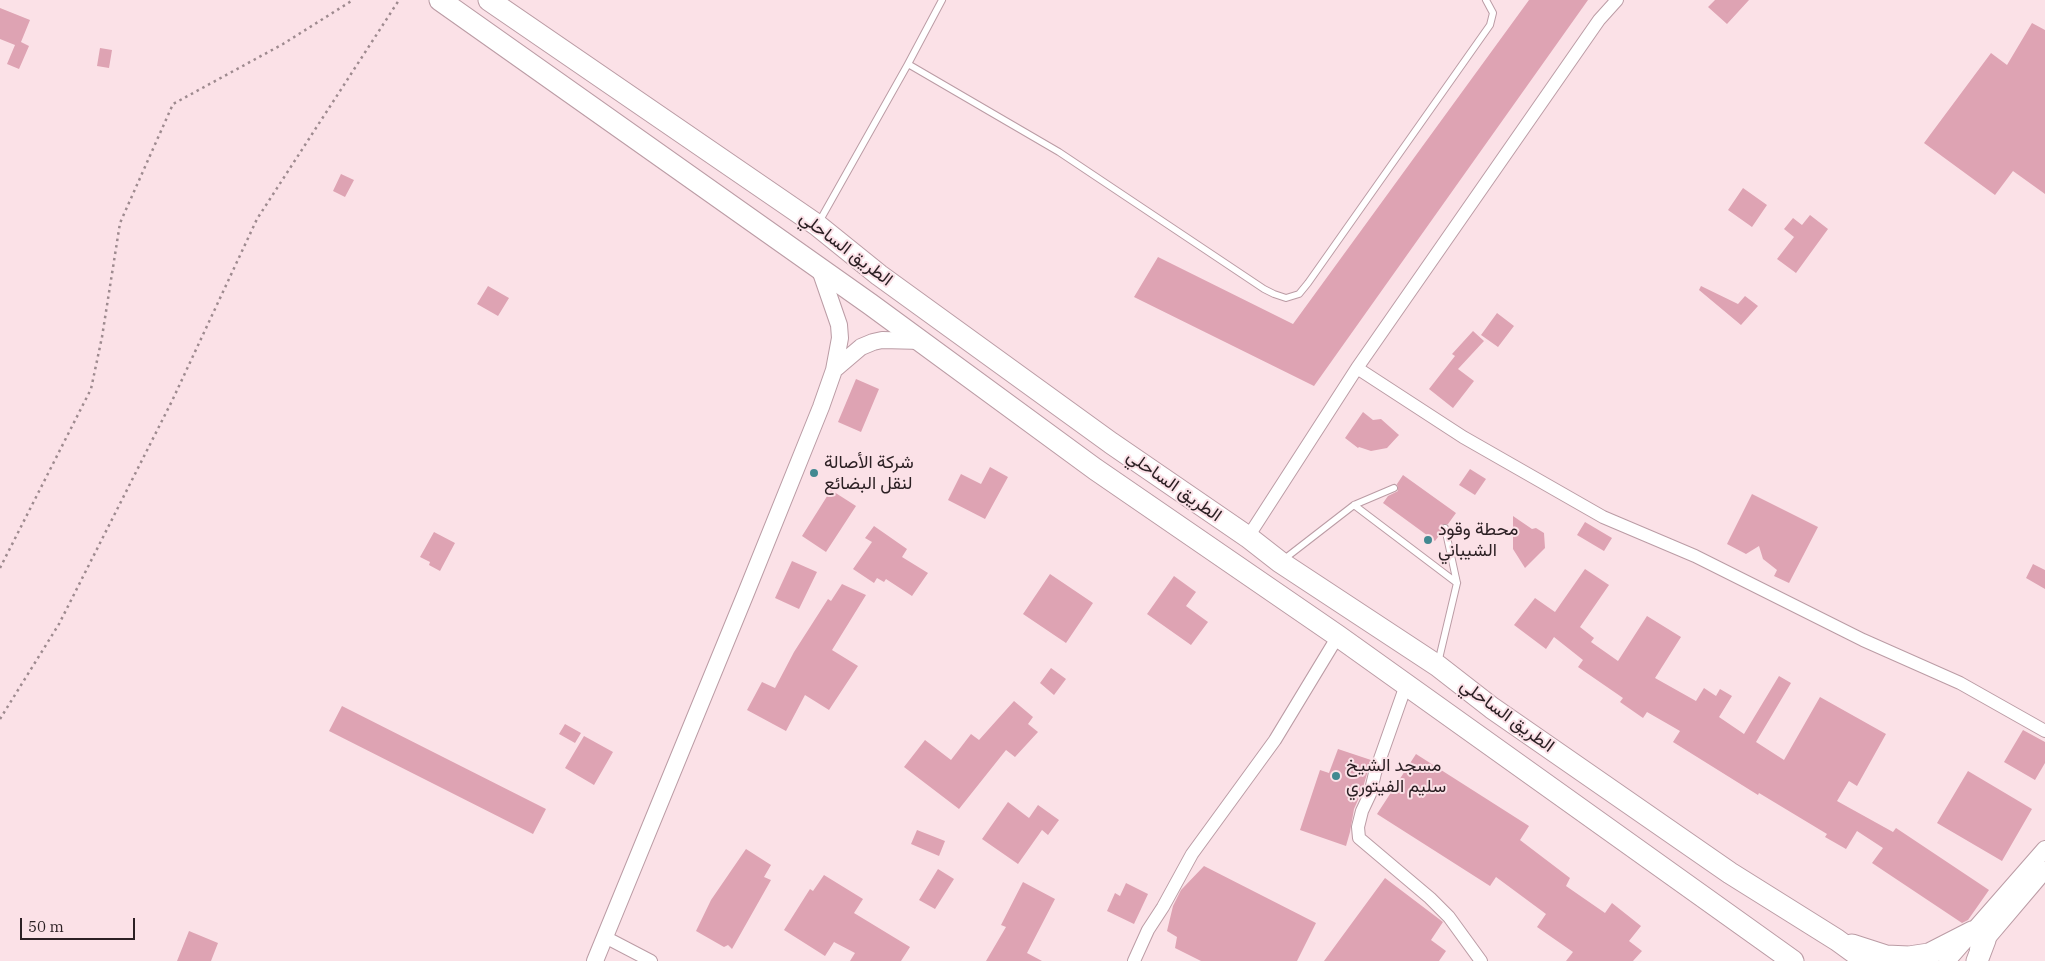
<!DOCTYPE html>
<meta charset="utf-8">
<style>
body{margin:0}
#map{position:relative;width:2045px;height:961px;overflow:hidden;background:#fbe1e7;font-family:"IBM Plex Serif",serif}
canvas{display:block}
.scale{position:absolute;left:20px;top:918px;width:115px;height:22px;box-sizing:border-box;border:2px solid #2c2024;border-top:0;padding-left:6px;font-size:15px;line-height:18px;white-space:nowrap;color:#2c2024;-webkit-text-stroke:4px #fbe1e7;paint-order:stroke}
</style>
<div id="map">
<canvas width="2045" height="961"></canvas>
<div class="scale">50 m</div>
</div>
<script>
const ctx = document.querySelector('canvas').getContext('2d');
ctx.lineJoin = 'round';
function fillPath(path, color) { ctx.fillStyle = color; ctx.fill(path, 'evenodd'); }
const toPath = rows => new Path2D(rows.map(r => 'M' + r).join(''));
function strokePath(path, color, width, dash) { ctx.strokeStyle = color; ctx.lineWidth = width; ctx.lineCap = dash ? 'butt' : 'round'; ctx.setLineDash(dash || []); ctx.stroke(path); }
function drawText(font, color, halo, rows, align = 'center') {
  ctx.font = font + ' "IBM Plex Serif",Vazirmatn,serif'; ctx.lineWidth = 4; ctx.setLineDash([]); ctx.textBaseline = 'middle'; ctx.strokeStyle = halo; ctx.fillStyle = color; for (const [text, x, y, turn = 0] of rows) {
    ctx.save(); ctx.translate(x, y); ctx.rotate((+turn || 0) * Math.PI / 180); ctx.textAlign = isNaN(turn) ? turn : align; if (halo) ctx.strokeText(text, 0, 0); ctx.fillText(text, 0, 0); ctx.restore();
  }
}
fillPath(toPath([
 [1529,0,1588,0,1314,386,1134,297,1158,257,1293,324],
 [1715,0,1749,0,1727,24,1708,7],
 [0,8,30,20,21,42,29,46,19,69,7,64,15,45,0,39],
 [2032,23,2045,30,2045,194,2013,171,1995,195,1924,143,1991,53,2007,65],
 [100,48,112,50,109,68,97,66],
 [341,174,354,180,345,197,333,191],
 [1743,188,1767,205,1752,227,1728,210],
 [1810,215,1828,229,1796,273,1777,259,1794,237,1784,229,1793,218,1802,225],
 [488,286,509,298,498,316,477,304],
 [1701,286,1738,304,1745,296,1758,306,1741,325,1699,290],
 [1497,313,1514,326,1498,347,1481,335],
 [1473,331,1484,341,1458,369,1474,381,1453,408,1429,389,1455,356,1452,354],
 [856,379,879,389,861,432,838,422],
 [1363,412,1373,420,1381,419,1399,435,1387,448,1371,451,1359,447,1358,448,1345,438],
 [990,467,1008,477,985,519,948,500,961,474,981,484],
 [1470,469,1486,479,1475,495,1459,485],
 [1403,475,1456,513,1448,524,1441,525,1441,533,1435,541,1383,503,1388,496,1398,491,1397,484],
 [831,490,856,506,826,552,802,536],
 [1752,494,1818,527,1789,583,1774,576,1777,570,1763,559,1759,546,1746,554,1727,544],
 [1513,516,1532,529,1536,528,1544,533,1545,548,1525,568,1513,549],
 [1585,522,1612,538,1604,551,1577,535],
 [874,526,907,549,902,557,928,573,912,596,886,579,884,582,877,578,874,583,853,569,872,542,865,538],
 [434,532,455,543,440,571,429,565,430,562,420,557],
 [792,561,817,572,799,609,775,598],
 [2033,564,2045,570,2045,589,2026,578],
 [1585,569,1609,585,1580,627,1594,638,1591,642,1618,661,1647,616,1681,637,1655,678,1696,701,1704,688,1716,696,1720,689,1732,696,1719,717,1744,734,1779,676,1791,683,1756,742,1784,760,1820,697,1886,734,1857,786,1849,781,1837,801,1893,832,1896,828,1989,890,1968,920,1962,923,1872,863,1883,848,1857,831,1846,849,1825,837,1827,834,1759,793,1758,795,1673,742,1680,731,1647,712,1643,718,1620,702,1623,698,1578,667,1583,660,1554,637,1546,649,1514,625,1535,598,1555,612],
 [1050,574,1093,603,1066,643,1023,614],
 [1174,576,1196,592,1186,606,1208,622,1191,645,1147,614],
 [842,584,866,595,832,650,858,666,829,710,805,695,786,731,747,710,762,682,775,688,794,652,828,599,831,601],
 [1051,668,1066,679,1054,695,1040,683],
 [1014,701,1033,717,1028,724,1038,732,1015,757,1006,750,959,809,904,767,925,740,951,760,971,734,979,740],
 [342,706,546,809,533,834,329,731],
 [565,724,581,733,575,743,559,734],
 [2023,730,2045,742,2045,763,2035,780,2004,762],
 [584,736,613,752,594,785,565,768],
 [1338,749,1371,760,1362,791,1354,809,1350,832,1346,846,1300,830,1320,770,1329,773],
 [1416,754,1529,826,1520,840,1570,878,1566,886,1605,913,1612,903,1641,926,1629,941,1642,951,1633,961,1566,961,1573,952,1537,927,1546,914,1496,877,1490,886,1377,814],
 [1968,771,2032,809,2002,861,1937,823],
 [1008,802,1029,818,1038,805,1059,820,1048,835,1042,830,1018,864,982,839],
 [917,830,945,841,939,856,911,844],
 [746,849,771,865,764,877,771,880,732,949,728,945,724,947,696,931,711,900],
 [1204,866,1316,923,1297,961,1201,961,1175,948,1177,937,1167,931,1173,906,1181,890],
 [938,869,954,879,935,909,919,900],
 [824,875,863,899,854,913,910,947,901,961,850,961,855,953,834,942,825,956,784,930,810,889,813,891],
 [1385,878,1443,922,1431,940,1446,951,1439,961,1324,961],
 [1023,882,1055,899,1027,953,1042,961,986,961,1006,927,1001,925],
 [1126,883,1148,894,1134,924,1107,911,1115,893,1120,896],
 [189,931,218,943,211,961,177,961]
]), '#dea3b3');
const service = toPath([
 [942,0,908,64,1059,152,1264,289,1274,294,1286,298,1299,294,1308,283,1490,25,1493,13,1486,0],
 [819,222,908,64],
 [1354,505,1457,583],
 [1283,560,1354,505,1394,488],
 [1438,663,1457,583,1445,528]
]);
const minor = toPath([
 [1357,368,1463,437,1603,517,1695,556,1863,640,1960,683,2045,731],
 [1248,537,1357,368,1599,20,1617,0],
 [1406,685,1375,773,1370,794,1362,811,1358,827,1359,838,1430,898,1449,917,1481,961],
 [605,937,651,961],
 [1134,961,1148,930,1163,907,1192,854,1275,740,1338,636]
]);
const tertiary = toPath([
 [834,370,861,347,873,342,882,340,922,341],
 [1978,949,2045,870],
 [595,961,746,593,821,407,834,370,840,338,839,325,820,270],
 [1947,961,2045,849]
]);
const trunk = toPath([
 [440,0,870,304,1095,469,1338,636,1793,961],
 [489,0,817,225,879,275,1111,443,1248,537,1280,562,1438,666,1492,708,1730,873,1837,940,1866,961],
 [1852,945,1886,956,1909,957,1929,954,1972,932],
 [1977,961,1985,940]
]);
strokePath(service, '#bb9ca5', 8);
strokePath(minor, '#bb9ca5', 14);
strokePath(tertiary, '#bb9ca5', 18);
strokePath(trunk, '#bb9ca5', 23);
strokePath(toPath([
 [0,568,91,389,102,337,120,223,173,104,283,44,353,0],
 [0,719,59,624,172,401,257,219,399,0]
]), '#9e8a8f', 2.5, [2.5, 4]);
strokePath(service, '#fff', 6);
strokePath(minor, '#fff', 12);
strokePath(tertiary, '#fff', 16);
strokePath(trunk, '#fff', 21);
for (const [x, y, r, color] of [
 [814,473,5,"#428991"],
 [1428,540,5,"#428991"],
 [1336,776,5,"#428991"]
]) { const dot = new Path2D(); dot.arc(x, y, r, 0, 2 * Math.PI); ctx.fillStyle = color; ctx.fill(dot); strokePath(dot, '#fbe1e7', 2); }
drawText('18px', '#2c2024', '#fbe1e7', [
 ["الطريق الساحلي",846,249,37],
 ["الطريق الساحلي",1174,486,35],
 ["الطريق الساحلي",1507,716,36]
]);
drawText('18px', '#2c2024', '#fbe1e7', [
 ["شركة الأصالة",824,463],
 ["لنقل البضائع",824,484],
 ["محطة وقود",1438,530],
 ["الشيباني",1438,551],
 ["مسجد الشيخ",1346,766],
 ["سليم الفيتوري",1346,787]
], 'left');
</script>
